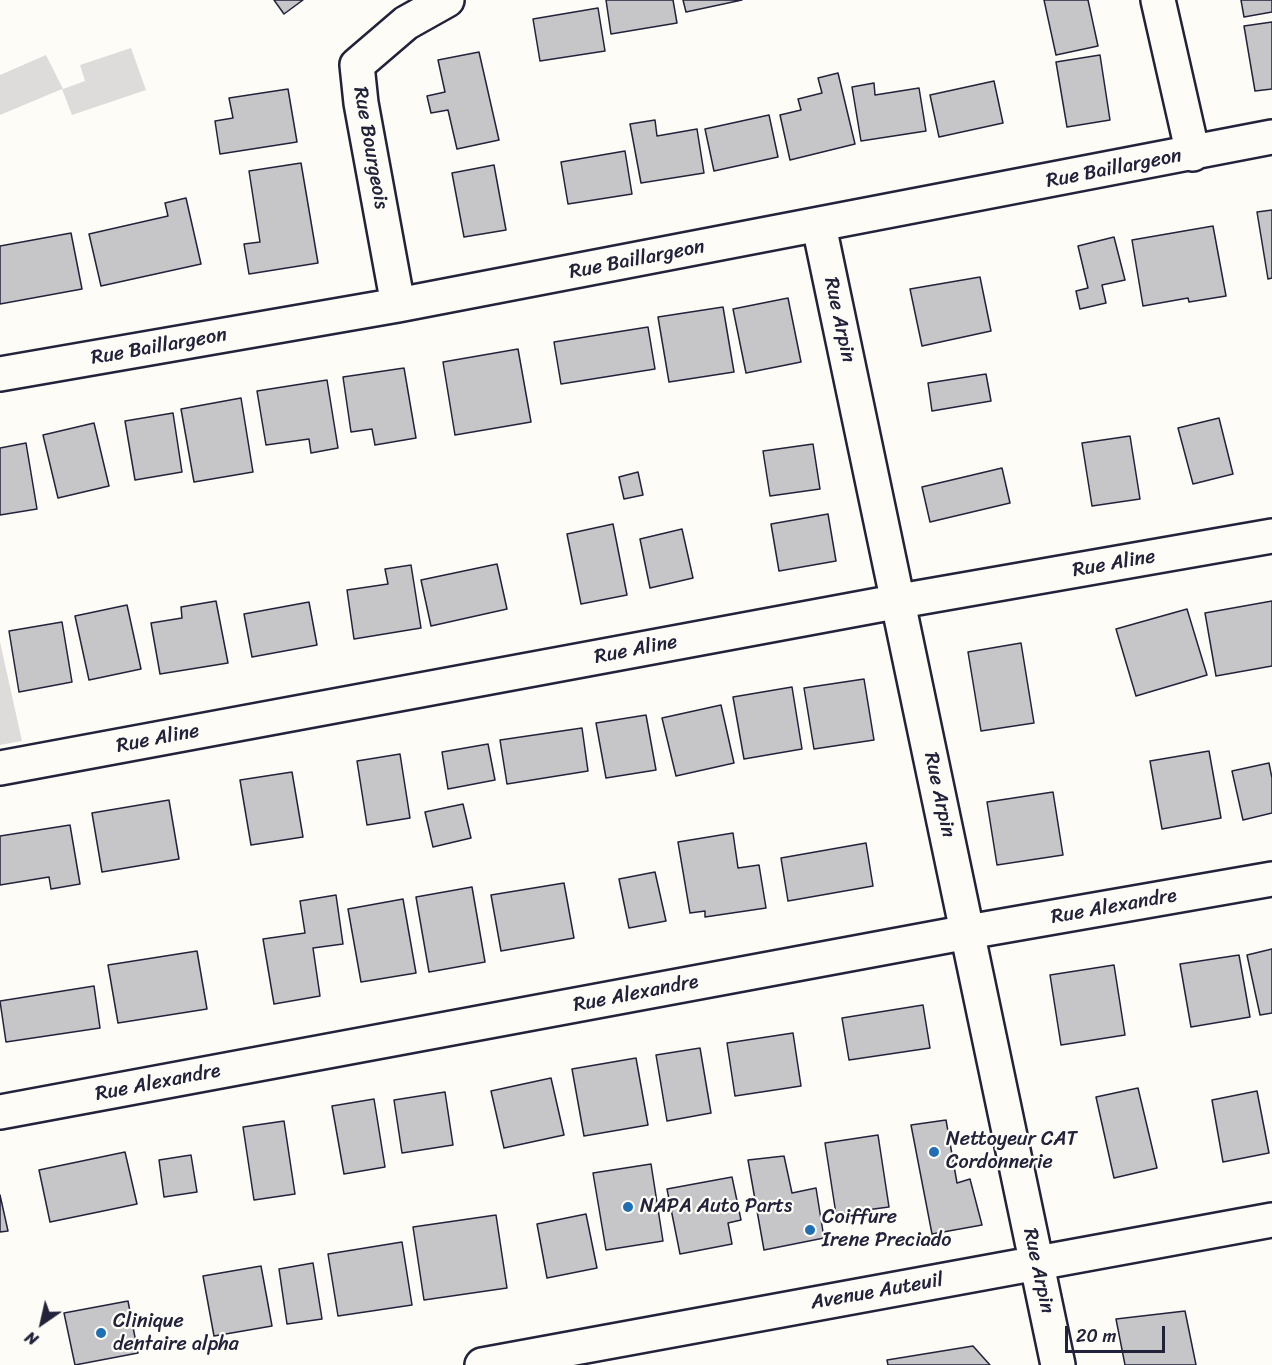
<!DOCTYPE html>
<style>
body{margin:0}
#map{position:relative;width:1272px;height:1365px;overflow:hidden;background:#fdfcf7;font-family:Sriracha,sans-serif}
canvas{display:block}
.north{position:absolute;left:12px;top:1293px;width:60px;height:60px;-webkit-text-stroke:4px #fdfcf7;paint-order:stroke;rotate:214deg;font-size:16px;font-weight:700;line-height:24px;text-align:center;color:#22223b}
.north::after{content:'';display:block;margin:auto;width:21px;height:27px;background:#22223b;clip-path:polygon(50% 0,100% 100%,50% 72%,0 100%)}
.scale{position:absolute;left:1065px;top:1326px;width:100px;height:27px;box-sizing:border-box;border:3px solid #22223b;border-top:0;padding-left:8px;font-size:18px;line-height:21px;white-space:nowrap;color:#22223b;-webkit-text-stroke:4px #fdfcf7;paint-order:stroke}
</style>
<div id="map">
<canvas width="1272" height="1365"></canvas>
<div class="north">N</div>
<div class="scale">20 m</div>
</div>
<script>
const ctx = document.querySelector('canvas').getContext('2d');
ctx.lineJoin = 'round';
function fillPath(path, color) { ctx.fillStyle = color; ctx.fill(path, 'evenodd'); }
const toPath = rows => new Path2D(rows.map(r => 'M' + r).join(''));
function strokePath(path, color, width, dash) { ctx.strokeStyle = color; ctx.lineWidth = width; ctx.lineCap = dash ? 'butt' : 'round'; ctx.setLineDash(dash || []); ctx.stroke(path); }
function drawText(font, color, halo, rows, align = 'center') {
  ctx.font = font + ' Sriracha,sans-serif'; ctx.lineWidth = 4.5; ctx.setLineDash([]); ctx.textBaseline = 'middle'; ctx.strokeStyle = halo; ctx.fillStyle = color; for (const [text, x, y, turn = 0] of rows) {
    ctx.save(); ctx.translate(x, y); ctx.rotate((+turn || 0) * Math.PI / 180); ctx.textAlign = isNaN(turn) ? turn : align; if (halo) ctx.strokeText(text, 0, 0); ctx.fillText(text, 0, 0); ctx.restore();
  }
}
fillPath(toPath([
 [131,48,146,90,72,115,62,89,0,115,0,75,46,55,63,89,85,81,80,65],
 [0,642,22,741,0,745]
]), '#dddcdb');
const building = toPath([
 [274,0,303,0,284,14,274,0],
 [606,0,673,0,677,23,611,34,606,0],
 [683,0,742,0,686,12,683,0],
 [1044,0,1088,0,1098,46,1056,55,1044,0],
 [1241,0,1272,0,1272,12,1244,17,1241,0],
 [598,8,605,51,540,61,533,19,598,8],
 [1272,22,1272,89,1255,91,1244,26,1272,22],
 [479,52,499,140,457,149,448,110,431,113,427,96,445,92,438,60,479,52],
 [1100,55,1110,120,1067,127,1056,62,1100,55],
 [838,73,855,144,790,160,780,115,801,110,798,99,822,93,818,78,838,73],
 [994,81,1003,123,939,137,930,95,994,81],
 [874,83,875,95,919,88,926,131,861,141,852,87,874,83],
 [288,89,297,142,220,154,215,121,233,118,229,98,288,89],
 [769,115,778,157,714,171,705,129,769,115],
 [655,120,657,136,697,129,704,173,641,183,630,124,655,120],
 [625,151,632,194,568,204,561,162,625,151],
 [301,163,318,263,249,274,244,244,260,242,249,171,301,163],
 [494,165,506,230,464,237,452,173,494,165],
 [186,198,201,264,101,286,89,234,168,216,165,203,186,198],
 [1272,210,1272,278,1268,279,1257,212,1272,210],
 [1213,226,1226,296,1189,302,1188,298,1143,306,1132,240,1213,226],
 [71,233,82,289,0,304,0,246,71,233],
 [1114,237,1125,280,1102,285,1106,303,1080,309,1076,291,1088,288,1078,246,1114,237],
 [980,277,991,331,922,346,910,289,980,277],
 [788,298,801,362,746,373,733,309,788,298],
 [723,307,734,372,669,382,658,317,723,307],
 [648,327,655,369,561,384,554,342,648,327],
 [518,349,531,422,455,435,443,362,518,349],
 [404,368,416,438,375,445,372,429,351,432,343,377,404,368],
 [986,374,991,401,932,411,928,383,986,374],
 [327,380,338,448,311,453,309,439,266,445,257,391,327,380],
 [241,398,253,472,194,482,181,409,241,398],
 [173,413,182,472,135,480,125,421,173,413],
 [1219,418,1233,474,1193,484,1178,428,1219,418],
 [94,423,109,486,58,498,43,435,94,423],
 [1130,436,1140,499,1092,506,1082,443,1130,436],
 [26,443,37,509,0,515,0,448,26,443],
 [813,444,820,489,770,496,763,451,813,444],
 [1002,468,1010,503,930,522,922,487,1002,468],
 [638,472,643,495,624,499,619,477,638,472],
 [828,514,836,561,779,571,771,524,828,514],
 [613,524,627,595,581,604,567,534,613,524],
 [682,529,693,578,650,588,640,539,682,529],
 [497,564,507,609,431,626,421,580,497,564],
 [411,565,421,628,354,639,347,590,388,584,385,569,411,565],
 [216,601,228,663,160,674,151,623,182,618,181,607,216,601],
 [1272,601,1272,666,1216,676,1205,613,1272,601],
 [309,602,317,645,252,657,244,614,309,602],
 [127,605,141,669,89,680,75,616,127,605],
 [1187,609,1207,675,1136,696,1116,629,1187,609],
 [62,622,72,682,19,692,9,631,62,622],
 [1021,643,1034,723,981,731,968,652,1021,643],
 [864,679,874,740,814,749,804,688,864,679],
 [792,687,802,749,744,759,733,697,792,687],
 [721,705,734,763,676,776,662,718,721,705],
 [646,715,656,770,606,778,596,723,646,715],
 [582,728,588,771,507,784,500,740,582,728],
 [488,744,495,780,448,789,442,752,488,744],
 [1209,751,1221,818,1162,829,1150,761,1209,751],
 [400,754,410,818,367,825,357,761,400,754],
 [1269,763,1272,778,1272,813,1243,820,1232,771,1269,763],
 [292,772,303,837,251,845,240,780,292,772],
 [1053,792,1063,855,997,865,987,802,1053,792],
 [169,800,179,859,102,872,92,813,169,800],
 [463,804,471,838,433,847,425,812,463,804],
 [70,825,80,884,51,889,49,877,0,885,0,836,70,825],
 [733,833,738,868,759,865,766,908,705,917,705,911,690,913,678,842,733,833],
 [866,843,873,886,788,901,781,858,866,843],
 [655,872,666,921,629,928,619,879,655,872],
 [564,883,574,938,501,951,491,895,564,883],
 [472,887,485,962,429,972,416,897,472,887],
 [336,895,343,944,313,948,320,996,274,1004,263,939,305,933,300,901,336,895],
 [403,899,416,973,361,982,348,909,403,899],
 [1272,949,1272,1013,1260,1015,1247,955,1272,949],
 [197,951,207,1009,118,1023,108,965,197,951],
 [1239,955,1250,1017,1191,1027,1180,964,1239,955],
 [1114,965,1125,1035,1061,1045,1050,975,1114,965],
 [94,986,100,1028,6,1042,0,1001,94,986],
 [923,1005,930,1048,849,1060,842,1018,923,1005],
 [793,1033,801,1086,735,1096,727,1043,793,1033],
 [700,1048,711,1113,667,1121,656,1055,700,1048],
 [636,1058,648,1125,584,1136,572,1069,636,1058],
 [551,1078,564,1135,504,1148,491,1091,551,1078],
 [1138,1088,1157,1168,1114,1178,1096,1097,1138,1088],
 [1257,1091,1269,1153,1223,1162,1212,1100,1257,1091],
 [445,1092,453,1145,402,1153,394,1100,445,1092],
 [374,1099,385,1167,344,1174,332,1106,374,1099],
 [946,1120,957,1183,970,1179,982,1225,932,1234,911,1125,946,1120],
 [284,1121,295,1194,254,1200,243,1127,284,1121],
 [878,1135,889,1207,836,1214,825,1143,878,1135],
 [125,1152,137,1204,50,1222,39,1170,125,1152],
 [191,1155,197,1192,164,1197,159,1160,191,1155],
 [784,1156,792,1193,816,1188,824,1238,764,1250,748,1160,784,1156],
 [651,1164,663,1241,606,1250,593,1173,651,1164],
 [732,1177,741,1220,728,1223,732,1244,680,1254,667,1189,732,1177],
 [0,1195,8,1231,0,1232,0,1195],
 [586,1214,597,1268,547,1278,537,1224,586,1214],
 [496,1215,507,1288,424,1300,413,1227,496,1215],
 [402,1242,412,1305,338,1316,328,1254,402,1242],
 [313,1263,322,1319,287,1324,279,1269,313,1263],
 [261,1266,272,1326,214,1336,203,1276,261,1266],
 [128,1301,138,1353,75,1365,64,1313,128,1301],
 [1185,1311,1196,1365,1125,1365,1116,1319,1185,1311],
 [973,1346,990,1365,888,1365,887,1360,973,1346]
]);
fillPath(building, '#c6c6c8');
strokePath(building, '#22223b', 1.5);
const minor = toPath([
 [1158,0,1193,154],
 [819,226,1058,1365],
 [398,305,361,103,357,65,406,23,447,0],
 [0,374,398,305,1272,137],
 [0,768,900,601,1272,536],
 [0,1112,968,932,1272,879],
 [482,1365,1272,1220]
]);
strokePath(minor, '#22223b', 38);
strokePath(minor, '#fdfcf7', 33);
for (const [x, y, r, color] of [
 [934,1152,6,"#1f6fb2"],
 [628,1207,6,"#1f6fb2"],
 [810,1230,6,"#1f6fb2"],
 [101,1333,6,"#1f6fb2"]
]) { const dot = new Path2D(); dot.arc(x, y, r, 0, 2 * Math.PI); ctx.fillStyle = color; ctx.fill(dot); strokePath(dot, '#fdfcf7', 2); }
drawText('20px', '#22223b', '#fdfcf7', [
 ["Rue Bourgeois",370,148,80],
 ["Rue Baillargeon",1114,169,-11],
 ["Rue Baillargeon",637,260,-11],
 ["Rue Arpin",839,320,78],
 ["Rue Baillargeon",159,347,-10],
 ["Rue Aline",1114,564,-10],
 ["Rue Aline",636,650,-11],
 ["Rue Aline",158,739,-11],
 ["Rue Arpin",939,795,78],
 ["Rue Alexandre",1114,907,-10],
 ["Rue Alexandre",636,994,-11],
 ["Rue Alexandre",158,1083,-11],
 ["Rue Arpin",1038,1271,78],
 ["Avenue Auteuil",877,1292,-10]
]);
drawText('20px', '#22223b', '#fdfcf7', [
 ["Nettoyeur CAT",946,1140],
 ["Cordonnerie",946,1163],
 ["NAPA Auto Parts",640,1207],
 ["Coiffure",822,1218],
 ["Irene Preciado",822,1241],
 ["Clinique",113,1322],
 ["dentaire alpha",113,1345]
], 'left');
</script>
